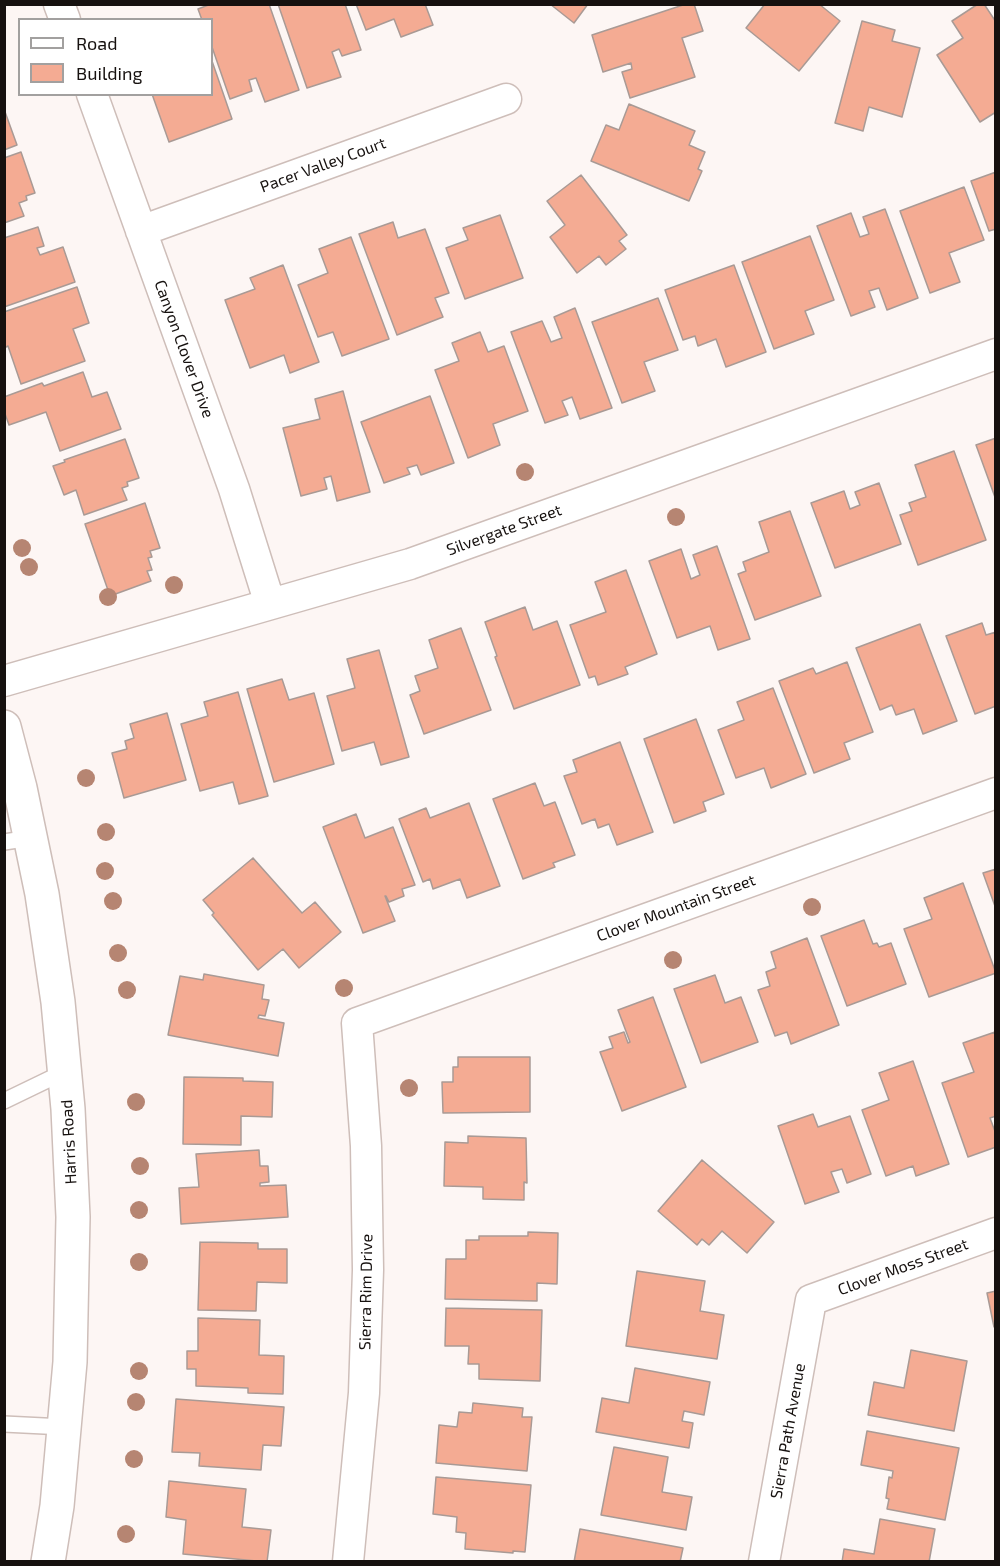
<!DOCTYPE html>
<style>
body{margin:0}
#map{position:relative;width:1000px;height:1566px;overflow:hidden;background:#fdf6f4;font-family:"Exo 2",sans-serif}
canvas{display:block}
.frame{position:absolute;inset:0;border:6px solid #16110f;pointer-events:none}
.legend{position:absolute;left:18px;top:18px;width:195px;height:78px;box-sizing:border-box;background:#fff;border:2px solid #a2a09f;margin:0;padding:8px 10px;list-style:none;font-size:18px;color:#16110f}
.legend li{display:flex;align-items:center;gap:12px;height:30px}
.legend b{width:30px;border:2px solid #a2a09f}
</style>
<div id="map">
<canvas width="1000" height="1566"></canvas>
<div class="frame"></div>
<ul class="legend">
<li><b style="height:8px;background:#fff"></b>Road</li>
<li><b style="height:16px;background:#f4ab93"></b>Building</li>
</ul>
</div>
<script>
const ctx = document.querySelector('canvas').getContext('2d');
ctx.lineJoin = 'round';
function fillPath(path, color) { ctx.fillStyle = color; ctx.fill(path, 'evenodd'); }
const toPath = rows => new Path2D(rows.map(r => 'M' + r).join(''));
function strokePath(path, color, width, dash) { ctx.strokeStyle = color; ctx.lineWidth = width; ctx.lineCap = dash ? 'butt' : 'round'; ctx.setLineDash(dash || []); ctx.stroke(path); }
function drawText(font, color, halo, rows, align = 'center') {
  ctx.font = font + ' "Exo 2",sans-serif'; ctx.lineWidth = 4.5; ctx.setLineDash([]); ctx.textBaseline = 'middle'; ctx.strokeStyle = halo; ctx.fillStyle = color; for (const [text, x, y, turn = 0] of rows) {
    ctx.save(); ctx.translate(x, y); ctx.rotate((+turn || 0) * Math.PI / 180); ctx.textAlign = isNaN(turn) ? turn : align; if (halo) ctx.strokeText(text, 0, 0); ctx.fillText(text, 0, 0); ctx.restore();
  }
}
const building = toPath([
 [211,4,269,4,299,90,265,102,256,78,249,80,252,91,230,99,212,47,212,20,202,20,198,9,211,4],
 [278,4,345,4,361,50,342,56,339,49,332,52,341,77,307,88,278,4],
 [356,4,425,4,433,25,401,37,394,19,366,30,356,4],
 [550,4,588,4,574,23,550,4],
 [686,4,694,4,703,31,682,38,695,77,630,98,622,72,632,69,631,63,603,72,592,35,686,4],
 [765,4,819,4,840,21,799,71,746,28,765,4],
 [978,4,984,4,996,22,996,112,980,122,937,55,963,38,952,21,978,4],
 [862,21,895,30,892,41,920,48,902,117,869,107,863,131,835,123,862,21],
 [212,61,232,119,169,142,152,94,212,94,212,61],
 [629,104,695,131,689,145,705,152,698,169,702,171,689,201,591,161,606,125,619,130,629,104],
 [4,109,17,145,4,150,4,109],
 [21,152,35,193,26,196,27,200,19,203,24,216,4,223,4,158,21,152],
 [996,172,996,229,989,231,971,181,996,172],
 [581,175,627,235,619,241,626,249,606,265,599,256,577,273,550,237,565,225,547,201,581,175],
 [964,187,984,240,949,253,960,282,930,293,900,211,964,187],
 [885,209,918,298,887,310,879,288,869,291,875,307,851,316,817,226,851,213,860,237,869,234,863,217,885,209],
 [500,215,523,278,465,299,446,248,468,240,463,228,500,215],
 [393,222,398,238,425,229,449,293,435,298,443,317,397,335,359,234,393,222],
 [38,227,44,246,37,248,40,255,63,247,75,282,4,307,4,238,38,227],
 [810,236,834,300,805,311,814,334,774,349,742,262,810,236],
 [351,237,389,339,342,356,333,332,318,337,298,285,328,273,319,249,351,237],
 [283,265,319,362,290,373,284,355,250,368,225,300,255,289,250,278,283,265],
 [734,265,766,352,726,367,716,339,698,346,695,336,683,340,665,290,734,265],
 [77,287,89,323,73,329,85,361,21,384,8,346,4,348,4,312,77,287],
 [658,298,678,350,644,362,655,391,622,403,592,322,658,298],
 [575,308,612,408,580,419,572,397,562,401,568,415,545,423,511,332,542,321,551,342,562,338,554,317,575,308],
 [480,332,488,352,504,346,528,411,493,424,500,445,468,458,435,370,459,361,452,343,480,332],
 [83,372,92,397,107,392,121,429,60,451,46,412,9,425,4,411,4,397,42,383,44,386,83,372],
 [343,391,370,492,337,501,331,476,324,478,327,489,301,496,283,428,320,419,315,399,343,391],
 [430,396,454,463,421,475,417,465,407,468,410,474,384,483,361,422,430,396],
 [996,438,996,500,976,445,996,438],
 [125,439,139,478,127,482,128,486,122,488,127,500,84,515,76,490,64,495,53,466,65,462,64,460,125,439],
 [954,451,986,540,918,565,900,515,912,511,909,503,926,497,915,465,954,451],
 [879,483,901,544,835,568,811,503,844,491,850,509,860,505,855,492,879,483],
 [145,503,160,548,150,551,152,557,148,558,152,570,147,571,151,581,110,596,85,524,145,503],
 [790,511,821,596,755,620,738,574,746,571,743,562,769,552,759,522,790,511],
 [717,546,750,639,718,650,710,626,677,638,649,561,681,549,691,579,700,575,693,555,717,546],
 [626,570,657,654,625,667,628,674,598,685,595,676,589,678,570,625,606,612,595,582,626,570],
 [525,607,533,630,557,621,580,685,514,709,495,657,497,656,485,622,525,607],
 [982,623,986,635,996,632,996,706,975,714,946,636,982,623],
 [920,624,957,721,923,734,914,709,896,715,892,705,880,710,856,648,920,624],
 [461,628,491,710,424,734,410,695,420,691,415,676,438,668,429,640,461,628],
 [379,650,409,757,381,765,374,742,342,751,327,696,355,688,347,659,379,650],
 [847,662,873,732,844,743,850,759,814,773,779,681,813,668,816,674,847,662],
 [282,679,289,700,314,693,334,764,274,782,247,689,282,679],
 [773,688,806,774,771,788,764,768,736,778,718,730,744,720,737,702,773,688],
 [238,692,268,796,239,804,233,782,200,791,181,724,208,716,204,702,238,692],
 [167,713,186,780,124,798,112,753,127,749,125,741,134,738,130,724,167,713],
 [696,719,724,794,703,802,706,811,674,823,644,739,696,719],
 [620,742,653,832,617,845,609,824,598,828,595,819,582,824,564,776,577,772,573,760,620,742],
 [535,783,544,806,555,802,575,855,553,863,555,867,523,879,493,799,535,783],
 [469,803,500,886,467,898,460,879,433,889,430,879,423,882,399,819,426,808,430,818,469,803],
 [356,814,365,838,393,827,415,885,402,889,404,896,389,902,386,896,385,896,395,921,363,933,323,827,356,814],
 [253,858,302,913,315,902,341,932,299,968,283,949,258,970,212,915,214,913,203,900,253,858],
 [996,869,996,909,983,873,996,869],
 [963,883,996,973,929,997,904,929,932,919,924,898,963,883],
 [864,920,873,944,877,943,879,947,891,943,906,984,847,1006,821,936,864,920],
 [807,938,839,1025,791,1044,787,1032,775,1036,758,990,770,986,766,972,776,968,771,952,807,938],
 [204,974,264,985,262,999,269,1000,265,1016,259,1015,258,1018,284,1023,278,1056,168,1035,180,976,203,980,204,974],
 [715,975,725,1003,741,997,758,1042,701,1063,674,989,715,975],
 [653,997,686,1087,622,1111,600,1052,613,1048,609,1037,624,1032,628,1043,630,1042,618,1010,653,997],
 [995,1032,996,1116,990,1118,996,1134,996,1147,968,1157,942,1083,974,1072,963,1043,995,1032],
 [458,1057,530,1057,530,1112,443,1113,442,1082,453,1082,453,1067,458,1067,458,1057],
 [913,1061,949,1164,916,1176,913,1166,886,1176,862,1110,889,1100,879,1073,913,1061],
 [184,1077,243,1078,243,1081,273,1082,272,1117,241,1116,241,1145,183,1144,184,1077],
 [813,1114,818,1127,850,1116,871,1174,847,1183,842,1169,831,1172,839,1192,805,1204,778,1126,813,1114],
 [468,1136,526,1138,527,1183,524,1182,524,1200,483,1199,483,1187,444,1186,445,1142,468,1143,468,1136],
 [259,1150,260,1166,268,1166,269,1182,260,1183,260,1186,286,1185,288,1217,181,1224,179,1188,199,1187,196,1154,259,1150],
 [702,1160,774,1222,747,1253,722,1231,709,1245,702,1239,697,1245,658,1211,702,1160],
 [528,1232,558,1233,557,1284,537,1283,537,1301,445,1299,446,1259,466,1259,466,1240,479,1240,479,1236,528,1236,528,1232],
 [200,1242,258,1243,258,1249,287,1249,287,1283,257,1282,256,1311,198,1310,200,1242],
 [637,1271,705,1281,700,1311,724,1315,717,1359,626,1346,637,1271],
 [996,1291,996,1326,994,1327,987,1293,996,1291],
 [446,1308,542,1310,540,1381,479,1379,479,1364,468,1364,469,1346,445,1346,446,1308],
 [198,1318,260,1320,259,1355,284,1356,283,1394,248,1393,248,1388,196,1386,196,1369,187,1369,187,1351,198,1351,198,1318],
 [911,1350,967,1361,954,1431,868,1415,874,1382,904,1388,911,1350],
 [635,1368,710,1382,704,1415,684,1411,682,1421,693,1423,689,1448,596,1432,602,1398,629,1403,635,1368],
 [176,1399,284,1407,281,1446,263,1445,261,1470,199,1466,200,1453,172,1452,176,1399],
 [473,1403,523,1408,522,1417,532,1417,527,1471,436,1463,439,1425,457,1427,459,1412,472,1413,473,1403],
 [867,1431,959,1448,945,1520,887,1509,889,1499,886,1498,889,1477,892,1478,893,1471,861,1465,867,1431],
 [614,1447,668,1457,662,1492,692,1497,686,1530,601,1515,614,1447],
 [436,1477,531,1485,525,1552,513,1551,513,1553,465,1549,466,1533,456,1532,457,1517,433,1514,436,1477],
 [169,1481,246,1489,242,1527,271,1530,267,1562,183,1554,186,1520,166,1517,169,1481],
 [880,1519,935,1529,929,1562,842,1562,844,1549,874,1554,880,1519],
 [580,1529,683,1548,680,1562,574,1562,580,1529]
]);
fillPath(building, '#f4ab93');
strokePath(building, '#a99a95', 1.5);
const service = toPath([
 [4,842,31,838],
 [4,1101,64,1072],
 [4,1424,64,1427]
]);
const minor = toPath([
 [59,4,65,20],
 [92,94,234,489,270,604],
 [141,231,506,99],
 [4,681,410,564,996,354],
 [348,1562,364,1393,368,1270,366,1146,357,1023,996,793],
 [764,1562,811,1300,996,1233]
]);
const tertiary = toPath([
 [4,727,20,788,42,894,58,1002,68,1109,73,1217,70,1362,57,1506,48,1562]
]);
strokePath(service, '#cebeb9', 18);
strokePath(minor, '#cebeb9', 33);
strokePath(tertiary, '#cebeb9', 36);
strokePath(service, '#fff', 15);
strokePath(minor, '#fff', 30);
strokePath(tertiary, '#fff', 33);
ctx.fillStyle = '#b68572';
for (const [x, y] of [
 [525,472],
 [676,517],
 [22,548],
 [29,567],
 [174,585],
 [108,597],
 [86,778],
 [106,832],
 [105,871],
 [113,901],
 [812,907],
 [118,953],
 [673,960],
 [344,988],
 [127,990],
 [409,1088],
 [136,1102],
 [140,1166],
 [139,1210],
 [139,1262],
 [139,1371],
 [136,1402],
 [134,1459],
 [126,1534]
]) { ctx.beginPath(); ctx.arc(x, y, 9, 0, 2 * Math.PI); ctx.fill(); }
drawText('16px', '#16110f', '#fff', [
 ["Pacer Valley Court",323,165,-20],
 ["Canyon Clover Drive",184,349,70],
 ["Silvergate Street",504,530,-20],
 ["Clover Mountain Street",676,908,-20],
 ["Harris Road",69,1142,-93],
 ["Clover Moss Street",903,1267,-20],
 ["Sierra Rim Drive",366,1292,-89],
 ["Sierra Path Avenue",788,1431,-80]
]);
</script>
